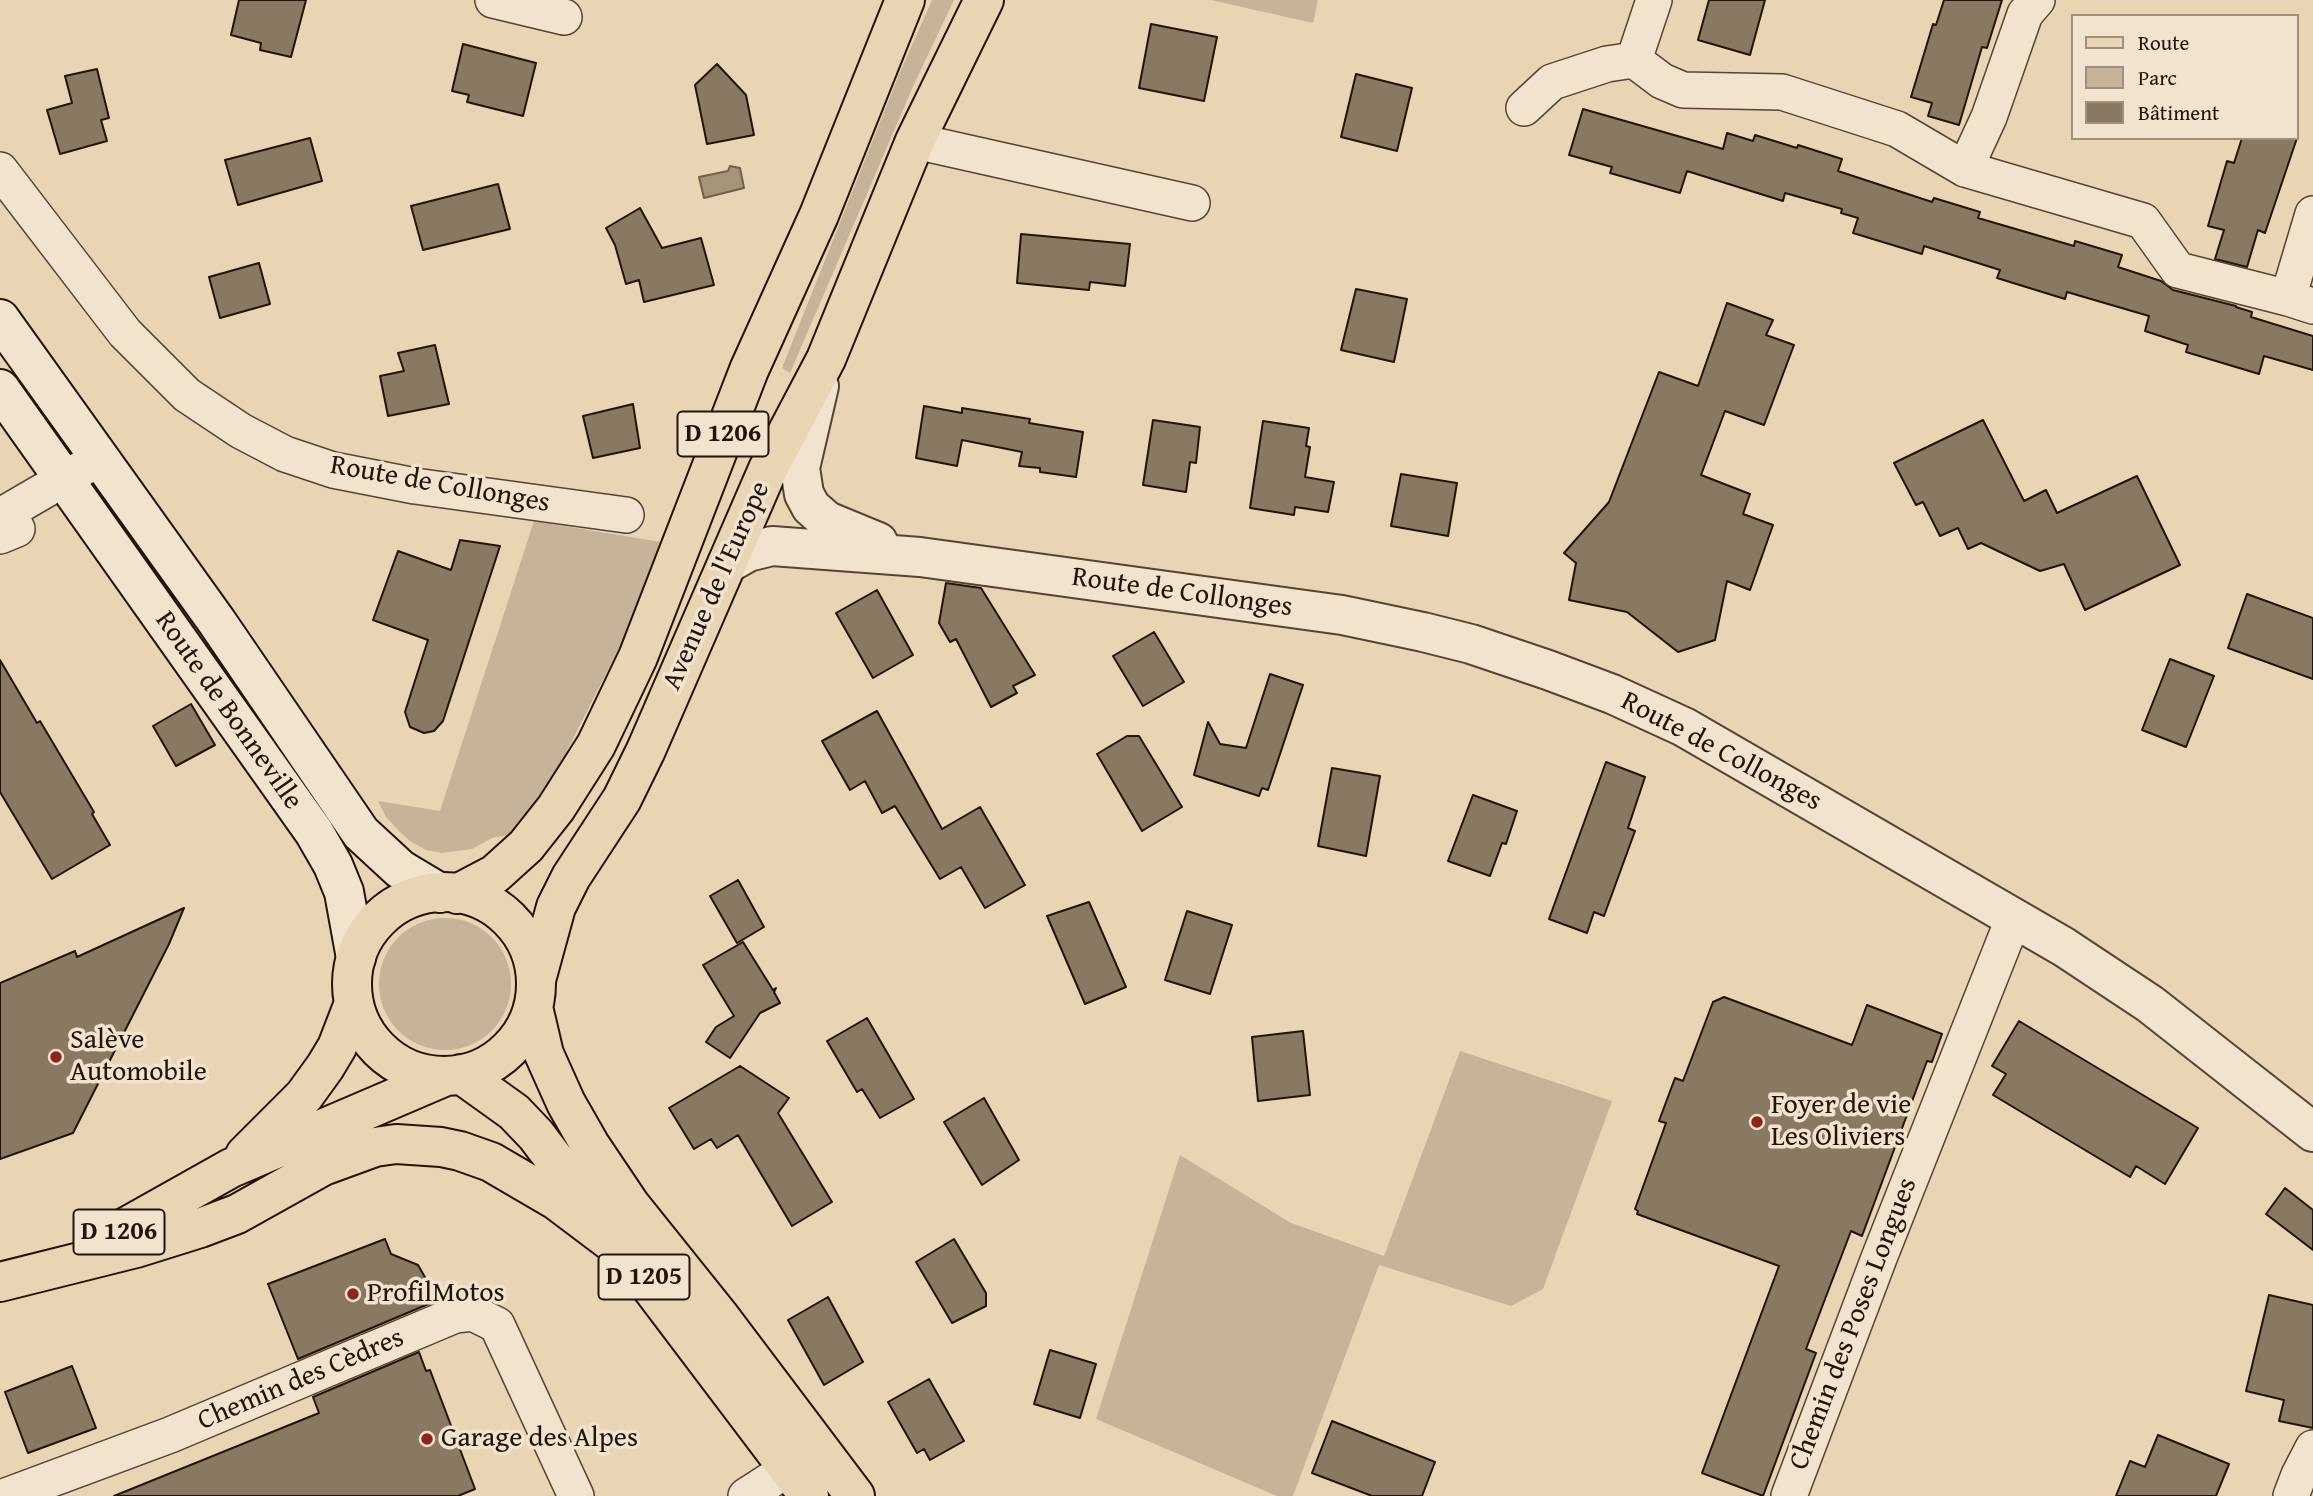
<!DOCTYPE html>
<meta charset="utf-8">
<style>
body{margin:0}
#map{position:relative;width:2313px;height:1496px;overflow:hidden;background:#e9d4b4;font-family:"Gentium Book Plus",serif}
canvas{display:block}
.legend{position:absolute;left:2071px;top:14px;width:228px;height:126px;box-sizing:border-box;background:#f1e3ce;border:2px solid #9e9080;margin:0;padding:9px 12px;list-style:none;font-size:21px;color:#22140a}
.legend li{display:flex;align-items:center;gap:14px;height:35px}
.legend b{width:35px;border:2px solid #9e9080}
</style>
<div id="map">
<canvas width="2313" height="1496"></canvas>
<ul class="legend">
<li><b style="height:9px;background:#e9d4b4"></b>Route</li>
<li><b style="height:19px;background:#c7b397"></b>Parc</li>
<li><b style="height:19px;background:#897862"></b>Bâtiment</li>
</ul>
</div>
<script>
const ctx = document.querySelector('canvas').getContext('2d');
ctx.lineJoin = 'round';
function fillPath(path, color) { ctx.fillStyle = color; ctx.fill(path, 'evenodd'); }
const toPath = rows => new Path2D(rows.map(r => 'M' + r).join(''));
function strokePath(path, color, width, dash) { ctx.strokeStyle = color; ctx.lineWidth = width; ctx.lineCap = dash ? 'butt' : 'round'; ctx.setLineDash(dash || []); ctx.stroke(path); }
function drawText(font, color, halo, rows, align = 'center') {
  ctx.font = font + ' "Gentium Book Plus",serif'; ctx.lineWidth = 7; ctx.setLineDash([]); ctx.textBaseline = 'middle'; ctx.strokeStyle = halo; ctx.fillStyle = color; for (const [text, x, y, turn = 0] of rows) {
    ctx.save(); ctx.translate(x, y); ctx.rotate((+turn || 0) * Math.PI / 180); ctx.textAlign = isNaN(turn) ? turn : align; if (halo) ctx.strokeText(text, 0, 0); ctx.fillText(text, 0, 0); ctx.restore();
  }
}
fillPath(toPath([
 [932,0,954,0,915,82,790,373,782,368,898,77],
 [1211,0,1318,0,1313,23],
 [534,521,667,543,622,642,549,786,528,813,509,835,492,838,472,849,442,853,426,850,410,841,400,832,386,817,378,801,440,811],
 '379 984a66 66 0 1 1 132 0a66 66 0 1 1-132 0Z',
 [1460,1051,1612,1101,1543,1289,1511,1306,1379,1265,1293,1496,1277,1496,1096,1419,1180,1155,1291,1223,1384,1256]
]), '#c7b397');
const water = toPath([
 [730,166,740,168,744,188,704,198,699,177,728,171,730,166]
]);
fillPath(water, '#a5937a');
strokePath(water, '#71604d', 2);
const building = toPath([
 [239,0,306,0,291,57,260,50,261,43,231,35,239,0],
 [1709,0,1765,0,1750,55,1698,40,1709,0],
 [1944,0,2002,0,1987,48,1982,47,1959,125,1928,116,1932,103,1911,97,1933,24,1936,25,1944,0],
 [1151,24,1217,37,1204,101,1139,88,1151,24],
 [463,44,536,63,523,116,467,102,469,95,452,91,463,44],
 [717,64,746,95,754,135,707,144,695,85,717,64],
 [97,69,109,118,101,120,107,141,60,154,47,110,72,103,65,76,97,69],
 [1356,74,1412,88,1397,151,1341,137,1356,74],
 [1583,109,1723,149,1727,133,1753,141,1755,135,1797,148,1798,145,1842,159,1838,171,1932,202,1934,198,1980,212,1978,218,2074,246,2075,241,2122,255,2118,267,2161,281,2173,290,2236,306,2236,307,2252,312,2251,317,2313,336,2313,370,2264,356,2259,374,2186,352,2188,345,2145,331,2149,316,2067,292,2065,299,1997,278,2000,270,1924,246,1922,254,1853,233,1858,218,1841,213,1842,209,1785,193,1783,201,1687,171,1680,193,1610,173,1612,167,1569,155,1583,109],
 [310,138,322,181,238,205,225,160,310,138],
 [2242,138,2297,138,2265,233,2258,230,2247,267,2215,259,2224,230,2208,226,2227,161,2234,163,2242,138],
 [498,184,510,229,423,250,411,206,498,184],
 [640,208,662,248,701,238,714,285,644,302,639,280,626,284,615,245,606,228,640,208],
 [1021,234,1130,244,1125,286,1090,282,1089,290,1017,283,1021,234],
 [259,263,270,304,220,318,209,277,259,263],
 [1356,289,1407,299,1394,362,1341,350,1356,289],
 [1727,303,1773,320,1766,335,1794,345,1764,425,1725,411,1701,475,1750,494,1743,514,1773,525,1750,590,1727,581,1715,640,1678,652,1627,612,1569,600,1576,563,1564,553,1609,502,1659,372,1698,386,1727,303],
 [435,345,449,404,388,416,380,376,404,371,398,353,435,345],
 [633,404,640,448,593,458,583,416,633,404],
 [924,406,962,413,962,408,1030,419,1029,423,1083,432,1076,477,1040,472,1040,468,1019,466,1022,452,962,440,957,466,916,458,924,406],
 [1153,420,1200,427,1196,463,1190,462,1186,492,1143,485,1153,420],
 [1983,420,2024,501,2046,490,2057,513,2137,476,2180,565,2085,610,2064,564,2040,571,1981,543,1968,549,1958,528,1940,536,1923,502,1916,505,1894,463,1983,420],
 [1263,421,1309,428,1306,446,1310,447,1305,477,1334,482,1328,512,1295,507,1294,515,1250,508,1263,421],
 [1401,474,1457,483,1448,536,1391,526,1401,474],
 [460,540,500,546,443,721,434,731,424,733,410,727,405,712,428,640,373,620,398,551,451,570,460,540],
 [946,583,981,588,1035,675,1013,686,1017,693,991,707,956,639,950,642,939,623,946,583],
 [877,590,913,655,873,678,836,613,877,590],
 [2247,594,2313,618,2313,679,2228,648,2247,594],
 [1154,632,1184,682,1143,706,1113,656,1154,632],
 [2170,659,2214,676,2186,747,2142,730,2170,659],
 [0,660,37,723,40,721,94,812,92,814,110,845,52,879,0,792,0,660],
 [1270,674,1303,685,1268,790,1262,788,1259,796,1194,775,1208,722,1220,744,1246,748,1270,674],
 [191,704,215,745,176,766,153,726,191,704],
 [877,711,942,829,980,807,1025,885,985,908,961,867,940,879,895,806,882,813,865,781,850,790,822,741,877,711],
 [1127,736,1139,736,1182,807,1142,831,1097,754,1127,736],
 [1606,762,1645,777,1628,828,1635,831,1604,916,1594,912,1587,933,1549,919,1606,762],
 [1332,768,1380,776,1366,856,1318,846,1332,768],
 [1473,795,1517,811,1506,844,1502,843,1490,876,1448,861,1473,795],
 [738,880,764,927,737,943,710,896,738,880],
 [1089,902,1126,987,1085,1004,1047,916,1089,902],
 [184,908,169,944,73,1133,0,1159,0,983,75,951,77,957,184,908],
 [1187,911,1232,925,1210,994,1165,980,1187,911],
 [743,942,773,990,776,988,774,992,780,1003,760,1013,730,1058,706,1042,716,1027,734,1016,703,965,743,942],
 [1724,997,1852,1045,1867,1005,1942,1034,1932,1062,1927,1061,1862,1236,1851,1231,1806,1349,1816,1353,1763,1496,1702,1473,1779,1266,1637,1214,1638,1211,1635,1209,1666,1123,1659,1121,1675,1078,1683,1081,1713,1002,1724,997],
 [867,1018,914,1099,880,1118,862,1089,857,1092,827,1041,867,1018],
 [2019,1021,2198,1128,2165,1184,2136,1166,2130,1177,1993,1095,2006,1074,1992,1066,2019,1021],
 [1303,1031,1310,1095,1258,1101,1252,1037,1303,1031],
 [740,1066,789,1098,778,1113,832,1202,792,1226,738,1135,717,1148,711,1139,694,1149,669,1108,740,1066],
 [984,1098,1019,1160,982,1185,944,1122,984,1098],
 [2285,1188,2313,1210,2313,1250,2266,1214,2285,1188],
 [385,1239,391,1254,418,1265,438,1300,298,1359,268,1284,385,1239],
 [954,1239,986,1293,986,1306,952,1323,916,1262,954,1239],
 [2269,1295,2313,1305,2313,1428,2279,1421,2284,1400,2246,1391,2269,1295],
 [828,1297,863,1362,824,1385,788,1320,828,1297],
 [1050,1350,1096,1364,1080,1418,1034,1404,1050,1350],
 [419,1352,426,1371,430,1370,475,1489,458,1496,114,1496,319,1413,313,1397,419,1352],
 [72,1366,96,1428,28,1453,5,1392,72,1366],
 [929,1379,964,1441,930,1460,924,1449,917,1453,888,1402,929,1379],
 [1332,1421,1435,1462,1422,1496,1372,1496,1312,1473,1332,1421],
 [2158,1435,2229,1464,2216,1496,2116,1496,2130,1461,2145,1467,2158,1435]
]);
fillPath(building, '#897862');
strokePath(building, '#22140a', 2);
const minor = toPath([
 [493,0,564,17],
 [1634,60,1654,0],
 [1524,108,1552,82,1607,64,1634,60,1662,81,1683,90,1782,92,1897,129,1965,169,2143,221,2178,270,2288,298],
 [915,141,1192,203],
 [1965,169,1989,117,2025,14,2037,0],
 [0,170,125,333,187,395,241,431,285,454,333,470,415,486,626,515],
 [2313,214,2288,298,2313,306],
 [0,536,17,529,9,511,100,458],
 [6,1496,170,1435,455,1315,473,1313,497,1325,576,1496],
 [746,1496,788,1469],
 [1789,1496,1879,1258,2014,917],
 [2291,1496,2299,1475,2313,1448]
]);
const tertiary = toPath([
 [819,386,800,468,804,494,811,507,827,521,878,542],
 [727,564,748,552,772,546,920,557,1342,615,1423,632,1471,644,1548,670,1612,694,1684,727,2064,947,2150,1004,2313,1132]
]);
const secondary = toPath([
 [0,319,217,622,361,833,400,869,440,893],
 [0,389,314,832,333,865,344,892,356,958]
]);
const primary = toPath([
 '352 984a92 92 0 1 1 184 0a92 92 0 1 1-184 0Z',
 [457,894,495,874,526,846,556,808,596,745,638,657,749,370,819,215,905,0],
 [536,980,556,907,571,877,622,799,646,750,768,469,826,359,915,141,984,0],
 [533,1007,544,1054,566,1103,590,1145,631,1206,720,1317,855,1496],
 [461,1074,514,1112,536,1135,809,1496],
 [245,1155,304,1096,325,1067,337,1047,354,1003],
 [101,1241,231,1168,446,1076],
 [0,1282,136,1248,200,1228,237,1214,323,1166,375,1147,396,1144,441,1147,460,1151,491,1162,556,1200,625,1252]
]);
strokePath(minor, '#544434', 38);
strokePath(tertiary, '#544434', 42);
strokePath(secondary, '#22140a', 42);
strokePath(primary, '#22140a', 42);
strokePath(minor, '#f1e3ce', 35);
strokePath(tertiary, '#f1e3ce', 38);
strokePath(secondary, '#f1e3ce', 38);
strokePath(primary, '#e9d4b4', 38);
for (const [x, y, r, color] of [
 [56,1057,7,"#8f2418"],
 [1757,1122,7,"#8f2418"],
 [353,1294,7,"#8f2418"],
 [427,1439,7,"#8f2418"]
]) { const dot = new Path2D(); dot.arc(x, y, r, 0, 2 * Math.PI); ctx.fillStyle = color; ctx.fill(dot); strokePath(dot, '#f1e3ce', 2.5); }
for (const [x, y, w] of [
 [723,434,91],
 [119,1232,91],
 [644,1277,91]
]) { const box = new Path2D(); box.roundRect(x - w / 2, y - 22.5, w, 45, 5); ctx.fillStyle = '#f1e3ce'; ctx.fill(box); strokePath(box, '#22140a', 2); }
drawText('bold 26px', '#22140a', null, [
 ["D 1206",723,434],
 ["D 1206",119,1232],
 ["D 1205",644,1277]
]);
drawText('28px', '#22140a', '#f1e3ce', [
 ["Route de Collonges",440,485,10],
 ["Avenue de l'Europe",717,586,-66],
 ["Route de Collonges",1182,593,8],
 ["Route de Bonneville",228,711,55],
 ["Route de Collonges",1721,752,28],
 ["Chemin des Poses Longues",1854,1324,-69],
 ["Chemin des Cèdres",301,1380,-23]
]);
drawText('28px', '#22140a', '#f1e3ce', [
 ["Salève",70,1041],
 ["Automobile",70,1073],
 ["Foyer de vie",1771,1106],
 ["Les Oliviers",1771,1138],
 ["ProfilMotos",367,1294],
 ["Garage des Alpes",441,1439]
], 'left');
</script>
